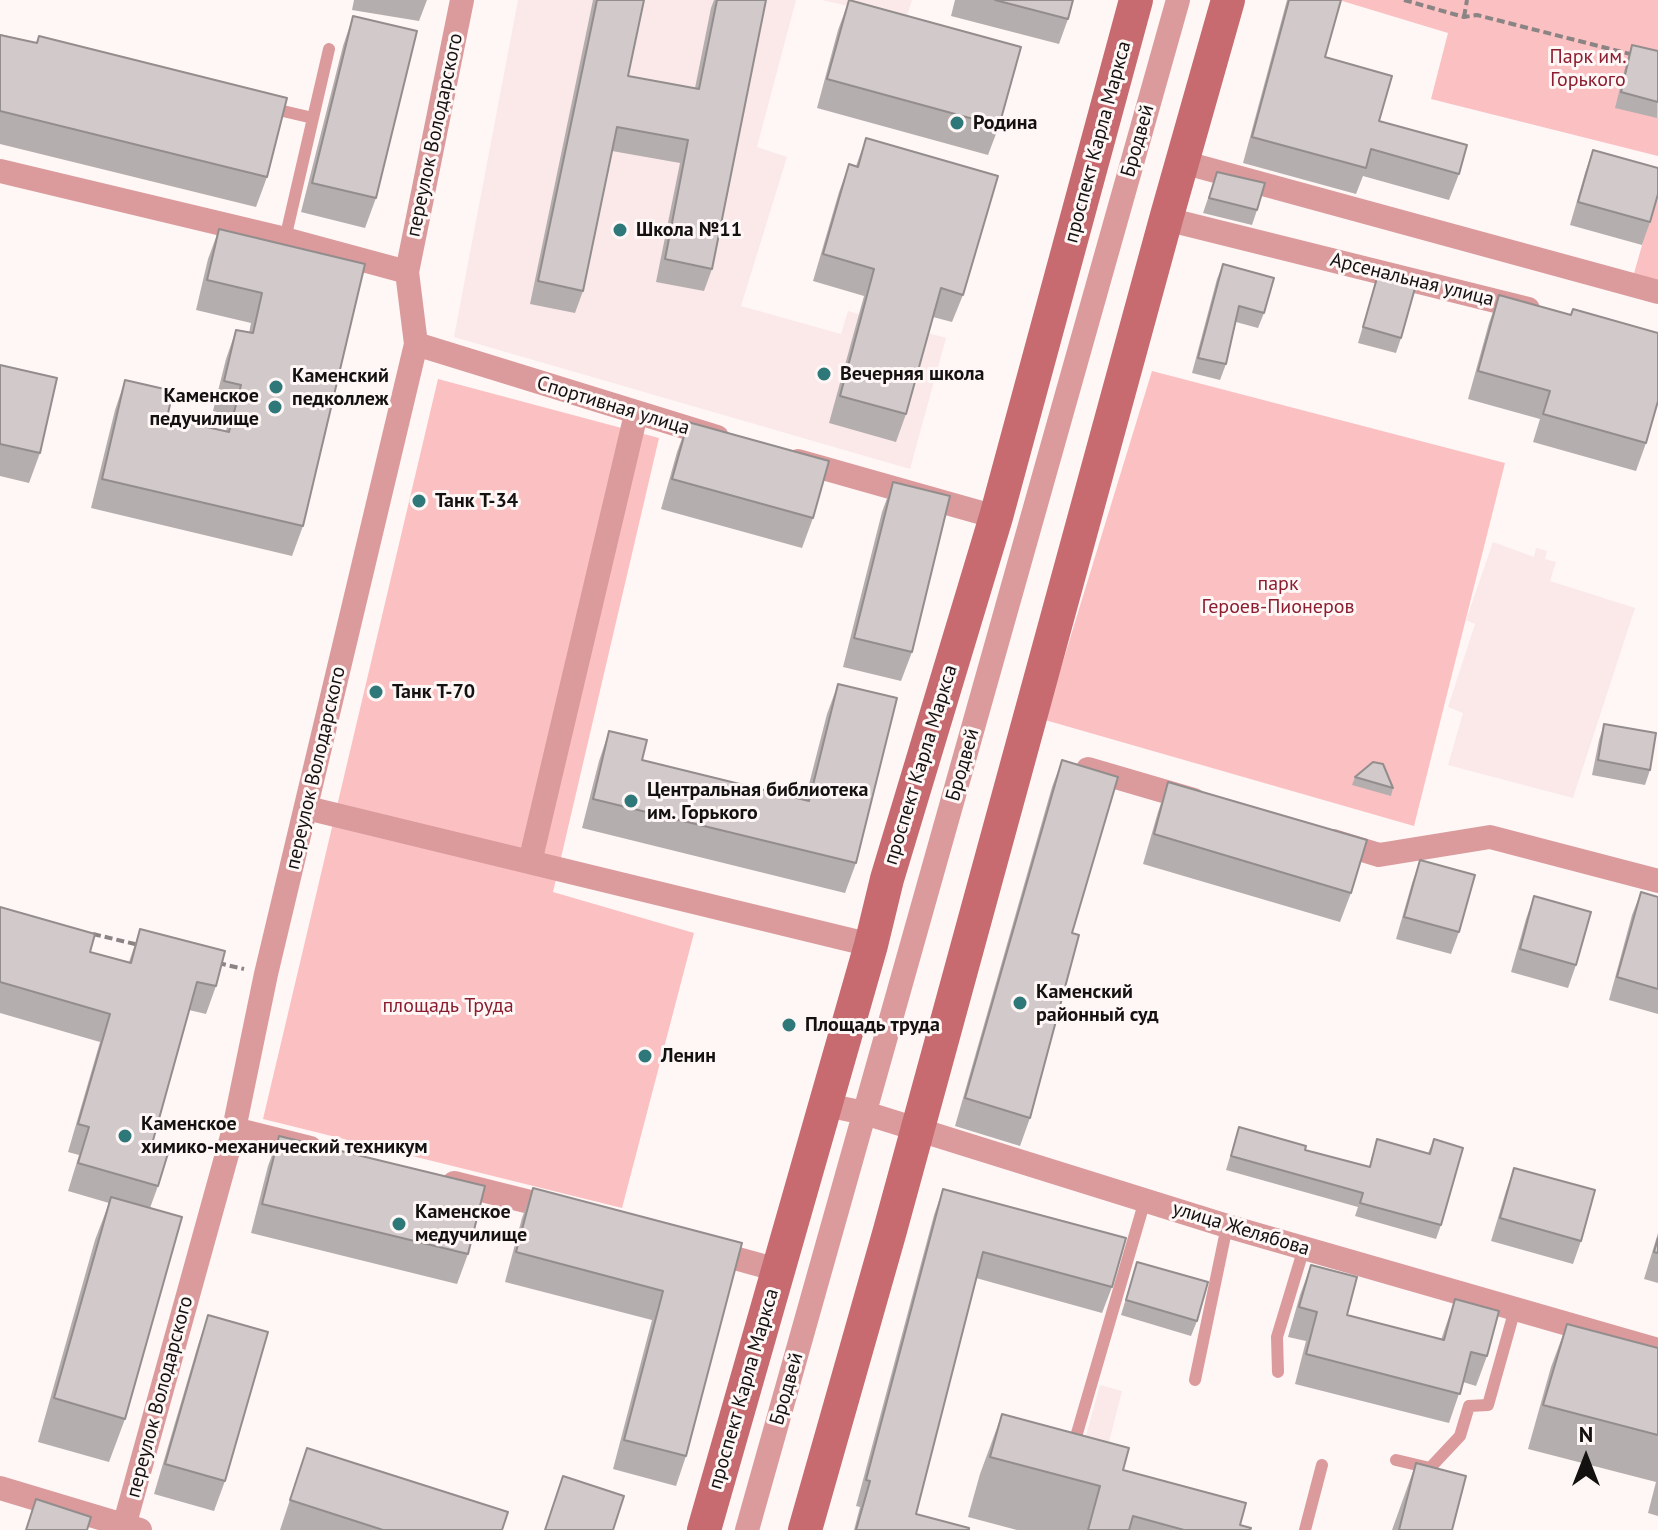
<!DOCTYPE html>
<meta charset="utf-8">
<style>
body{margin:0}
#map{position:relative;width:1658px;height:1530px;overflow:hidden;background:#fff6f6;font-family:"PT Sans",sans-serif}
canvas{display:block}
.north{position:absolute;left:1546px;top:1418px;width:80px;height:80px;-webkit-text-stroke:6px #fff6f6;paint-order:stroke;rotate:0deg;font-size:22px;font-weight:700;line-height:32px;text-align:center;color:#141111}
.north::after{content:'';display:block;margin:auto;width:28px;height:36px;background:#141111;clip-path:polygon(50% 0,100% 100%,50% 72%,0 100%)}
</style>
<div id="map">
<canvas width="1658" height="1530"></canvas>
<div class="north">N</div>
</div>
<script>
const ctx = document.querySelector('canvas').getContext('2d');
ctx.lineJoin = 'round';
function fillPath(path, color) { ctx.fillStyle = color; ctx.fill(path, 'evenodd'); }
const toPath = rows => new Path2D(rows.map(r => 'M' + r).join(''));
function strokePath(path, color, width, dash) { ctx.strokeStyle = color; ctx.lineWidth = width; ctx.lineCap = dash ? 'butt' : 'round'; ctx.setLineDash(dash || []); ctx.stroke(path); }
function drawText(font, color, halo, rows, align = 'center') {
  ctx.font = font + ' "PT Sans",sans-serif'; ctx.lineWidth = 6; ctx.setLineDash([]); ctx.textBaseline = 'middle'; ctx.strokeStyle = halo; ctx.fillStyle = color; for (const [text, x, y, turn = 0] of rows) {
    ctx.save(); ctx.translate(x, y); ctx.rotate((+turn || 0) * Math.PI / 180); ctx.textAlign = isNaN(turn) ? turn : align; if (halo) ctx.strokeText(text, 0, 0); ctx.fillText(text, 0, 0); ctx.restore();
  }
}
fillPath(toPath([
 [518,0,796,0,757,147,787,157,741,306,841,334,848,311,946,338,910,469,454,337],
 [822,0,912,0,906,19],
 [1493,542,1534,557,1536,548,1547,551,1545,559,1556,562,1550,581,1635,608,1573,798,1448,765,1463,713,1448,707,1475,624,1466,620],
 [1100,1385,1122,1391,1102,1470,1078,1464]
]), '#fbe9ea');
fillPath(toPath([
 [1339,0,1658,0,1658,156,1431,99,1448,33],
 [1658,189,1658,292,1631,284],
 [1152,371,1505,463,1414,826,1045,720],
 [438,379,659,438,553,892,694,933,622,1208,263,1119]
]), '#fbc1c2');
strokePath(toPath([
 [1404,0,1464,17,1477,15,1634,55],
 [1464,17,1467,0],
 [93,934,139,945],
 [218,963,244,969]
]), '#8a8484', 4, [8, 4]);
strokePath(toPath([
 [270,108,313,118],
 [285,239,329,49],
 [1278,1372,1277,1337,1304,1248],
 [1195,1380,1227,1226],
 [1073,1447,1145,1200],
 [1396,1460,1430,1468,1460,1436,1469,1406,1488,1405,1515,1309],
 [1305,1530,1322,1465]
]), '#db9b9c', 12);
strokePath(toPath([
 [1182,162,1658,292],
 [0,171,285,239,407,272],
 [1166,219,1528,309],
 [416,344,717,437],
 [798,461,996,517],
 [1088,769,1194,800],
 [307,808,871,945],
 [1333,841,1379,855,1490,837,1658,881],
 [530,862,636,414],
 [826,1105,865,1113,1227,1226,1658,1350],
 [234,1129,310,1148],
 [454,1183,558,1209],
 [709,1251,778,1270],
 [0,1488,140,1530],
 [123,1530,234,1129,266,974,416,344,407,272,462,0],
 [747,1530,1178,0]
]), '#db9b9c', 24);
strokePath(toPath([
 [704,1530,871,945,887,879,996,517,1136,0],
 [805,1530,889,1234,1166,219,1228,0]
]), '#c76b70', 34);
fillPath(toPath([
 [354,0,427,0,419,21,352,10],
 [593,0,644,0,628,76,695,88,711,8,714,0,766,0,712,269,704,291,656,282,680,163,612,151,583,291,575,313,530,304],
 [849,0,999,126,988,155,817,108,838,30],
 [955,0,1073,0,1068,19,1059,44,951,16],
 [1287,0,1341,0,1325,57,1379,121,1459,174,1449,200,1363,176,1356,194,1243,163],
 [353,16,376,198,365,228,301,212,343,46],
 [0,34,37,43,39,36,267,177,256,207,0,144],
 [1632,45,1658,51,1657,118,1615,108,1627,60],
 [866,138,963,295,952,322,933,317,906,414,896,442,829,423,864,296,813,281,839,192,849,164,856,166],
 [1593,150,1650,222,1642,245,1570,225,1585,173],
 [1217,172,1257,210,1252,225,1203,213],
 [219,229,365,264,303,526,292,556,91,508,115,410,125,380,167,418,226,431,230,415,213,411,226,359,236,330,249,333,251,323,196,310,208,259],
 [1223,264,1264,313,1258,328,1236,322,1226,364,1220,380,1192,373,1217,279],
 [1377,278,1401,338,1396,353,1358,343],
 [1499,295,1646,443,1636,471,1533,442,1540,419,1468,399,1489,323],
 [0,365,40,453,29,483,0,476],
 [688,422,813,518,802,548,661,509,677,452],
 [893,482,912,652,901,681,843,667,882,512],
 [838,684,856,863,845,893,582,828,599,761,609,731,642,760,805,800,827,714],
 [1604,724,1650,770,1645,785,1592,775,1599,740],
 [1062,760,1072,933,1030,1118,1020,1146,955,1126,1052,787],
 [1355,777,1393,788,1391,796,1352,785],
 [1168,782,1351,893,1340,922,1143,864,1158,812],
 [1420,860,1459,932,1451,954,1396,939,1412,883],
 [1641,892,1658,897,1658,1014,1609,1000,1632,915],
 [1534,896,1576,965,1568,988,1511,972,1526,919],
 [0,907,90,952,129,962,140,929,216,986,206,1014,189,1010,152,1144,158,1186,150,1208,125,1419,109,1462,38,1442,95,1240,109,1203,68,1191,79,1155,68,1152,100,1042,0,1013],
 [1239,1127,1305,1150,1369,1167,1377,1139,1428,1153,1434,1139,1441,1225,1436,1239,1355,1216,1358,1207,1226,1170],
 [279,1136,468,1254,457,1284,251,1233,268,1166],
 [1514,1168,1581,1241,1573,1264,1491,1241,1506,1191],
 [533,1188,742,1243,686,1456,676,1486,613,1469,652,1320,505,1282,522,1218],
 [943,1189,1112,1287,1102,1313,976,1278,916,1514,969,1530,854,1530,860,1507,856,1506,934,1215],
 [1658,1233,1658,1283,1644,1279],
 [1137,1262,1197,1321,1191,1336,1121,1315],
 [1311,1265,1347,1315,1441,1340,1455,1299,1487,1356,1476,1386,1463,1382,1449,1423,1295,1384,1306,1341,1288,1337,1300,1295],
 [208,1315,225,1481,214,1511,154,1494,198,1345],
 [1567,1324,1658,1348,1658,1516,1648,1513,1656,1482,1528,1449,1551,1367],
 [1002,1414,1240,1525,1250,1530,1017,1530,968,1517,980,1474],
 [307,1448,502,1530,280,1530],
 [1416,1463,1452,1530,1392,1530]
]), '#b5aeae');
const building = toPath([
 [597,0,644,0,628,76,699,89,717,0,766,0,712,269,665,259,688,140,617,127,583,291,538,281,597,0],
 [849,0,1021,47,999,126,827,79,849,0],
 [995,0,1073,0,1068,19,995,0],
 [1289,0,1341,0,1325,57,1392,76,1379,121,1467,145,1459,174,1371,149,1366,168,1252,137,1289,0],
 [353,16,417,31,376,198,312,183,353,16],
 [0,35,37,43,39,36,287,98,267,177,0,111,0,35],
 [1632,45,1658,51,1658,102,1621,92,1632,45],
 [866,138,998,176,963,295,941,288,906,414,840,396,874,269,823,254,849,164,858,167,866,138],
 [1593,150,1658,168,1658,194,1650,222,1578,202,1593,150],
 [1217,172,1265,183,1257,210,1209,198,1217,172],
 [219,229,365,264,303,526,102,479,125,380,173,391,167,418,229,432,241,385,224,381,236,330,253,333,262,293,207,280,219,229],
 [1223,264,1274,278,1264,313,1239,306,1226,364,1198,358,1223,264],
 [1377,278,1415,288,1401,338,1363,327,1377,278],
 [1499,295,1571,315,1573,309,1658,333,1658,401,1646,443,1543,414,1550,391,1478,371,1499,295],
 [0,365,57,378,40,453,0,444,0,365],
 [688,422,829,461,813,518,672,479,688,422],
 [893,482,950,496,912,652,854,638,893,482],
 [838,684,897,698,856,863,593,799,609,731,647,740,642,760,809,801,838,684],
 [1604,724,1656,733,1650,770,1598,760,1604,724],
 [1062,760,1118,777,1072,933,1079,935,1030,1118,965,1098,1062,760],
 [1373,762,1383,764,1393,788,1355,777,1373,762],
 [1168,782,1367,840,1351,893,1154,834,1168,782],
 [1420,860,1475,875,1459,932,1404,917,1420,860],
 [1641,892,1658,897,1658,989,1617,977,1641,892],
 [1534,896,1591,912,1576,965,1520,949,1534,896],
 [0,907,95,934,90,952,131,963,140,929,225,951,216,986,197,982,152,1144,169,1150,158,1186,78,1163,89,1127,78,1124,110,1014,0,982,0,907],
 [1239,1127,1306,1146,1305,1150,1370,1167,1377,1139,1430,1154,1434,1139,1463,1148,1441,1225,1360,1203,1363,1193,1231,1156,1239,1127],
 [279,1136,485,1186,468,1254,262,1204,279,1136],
 [1514,1168,1595,1190,1581,1241,1500,1218,1514,1168],
 [533,1188,742,1243,686,1456,624,1440,663,1291,516,1252,533,1188],
 [943,1189,1126,1238,1112,1287,983,1252,916,1514,969,1528,969,1530,856,1530,870,1481,866,1480,943,1189],
 [111,1197,182,1217,125,1419,54,1398,111,1197],
 [1658,1238,1658,1253,1654,1252,1658,1238],
 [1137,1262,1208,1282,1197,1321,1126,1300,1137,1262],
 [1311,1265,1357,1277,1347,1315,1444,1340,1455,1299,1499,1311,1487,1356,1471,1352,1460,1394,1306,1354,1317,1312,1299,1307,1311,1265],
 [208,1315,268,1332,225,1481,165,1464,208,1315],
 [1567,1324,1658,1348,1658,1435,1543,1405,1567,1324],
 [1002,1414,1129,1448,1123,1470,1246,1503,1240,1525,1251,1528,1250,1530,1184,1530,1133,1516,1129,1530,1088,1530,1100,1486,990,1457,1002,1414],
 [307,1448,508,1512,502,1530,383,1530,290,1500,307,1448],
 [1416,1463,1466,1476,1452,1530,1399,1530,1416,1463],
 [563,1476,624,1496,613,1530,545,1530,563,1476],
 [36,1499,91,1517,87,1530,26,1530,36,1499]
]);
fillPath(building, '#d2caca');
strokePath(building, '#938d8d', 2);
for (const [x, y, r, color] of [
 [957,123,8,"#2e7879"],
 [620,230,8,"#2e7879"],
 [824,374,8,"#2e7879"],
 [276,387,8,"#2e7879"],
 [275,407,8,"#2e7879"],
 [419,501,8,"#2e7879"],
 [376,692,8,"#2e7879"],
 [631,801,8,"#2e7879"],
 [1020,1003,8,"#2e7879"],
 [789,1025,8,"#2e7879"],
 [645,1056,8,"#2e7879"],
 [125,1136,8,"#2e7879"],
 [399,1224,8,"#2e7879"]
]) { const dot = new Path2D(); dot.arc(x, y, r, 0, 2 * Math.PI); ctx.fillStyle = color; ctx.fill(dot); strokePath(dot, '#fff6f6', 3); }
drawText('20px', '#8a1d2f', '#fff6f6', [
 ["Парк им.",1588,57],
 ["Горького",1588,80],
 ["парк",1278,584],
 ["Героев-Пионеров",1278,607],
 ["площадь Труда",448,1006]
]);
drawText('bold 20px', '#141111', '#fff6f6', [
 ["Родина",973,123],
 ["Школа №11",636,230],
 ["Вечерняя школа",840,374],
 ["Каменский",292,376],
 ["педколлеж",292,399],
 ["Каменское",259,396,"right"],
 ["педучилище",259,419,"right"],
 ["Танк Т-34",435,501],
 ["Танк Т-70",392,692],
 ["Центральная библиотека",647,790],
 ["им. Горького",647,813],
 ["Каменский",1036,992],
 ["районный суд",1036,1015],
 ["Площадь труда",805,1025],
 ["Ленин",661,1056],
 ["Каменское",141,1124],
 ["химико-механический техникум",141,1147],
 ["Каменское",415,1212],
 ["медучилище",415,1235]
], 'left');
drawText('20px', '#141111', '#fff6f6', [
 ["переулок Володарского",435,135,-78],
 ["Бродвей",1138,141,-74],
 ["проспект Карла Маркса",1098,142,-75],
 ["Арсенальная улица",1412,280,14],
 ["Спортивная улица",613,406,17],
 ["проспект Карла Маркса",921,765,-73],
 ["Бродвей",963,765,-74],
 ["переулок Володарского",316,768,-77],
 ["улица Желябова",1241,1229,17],
 ["проспект Карла Маркса",744,1389,-74],
 ["Бродвей",787,1389,-74],
 ["переулок Володарского",160,1397,-75]
]);
</script>
